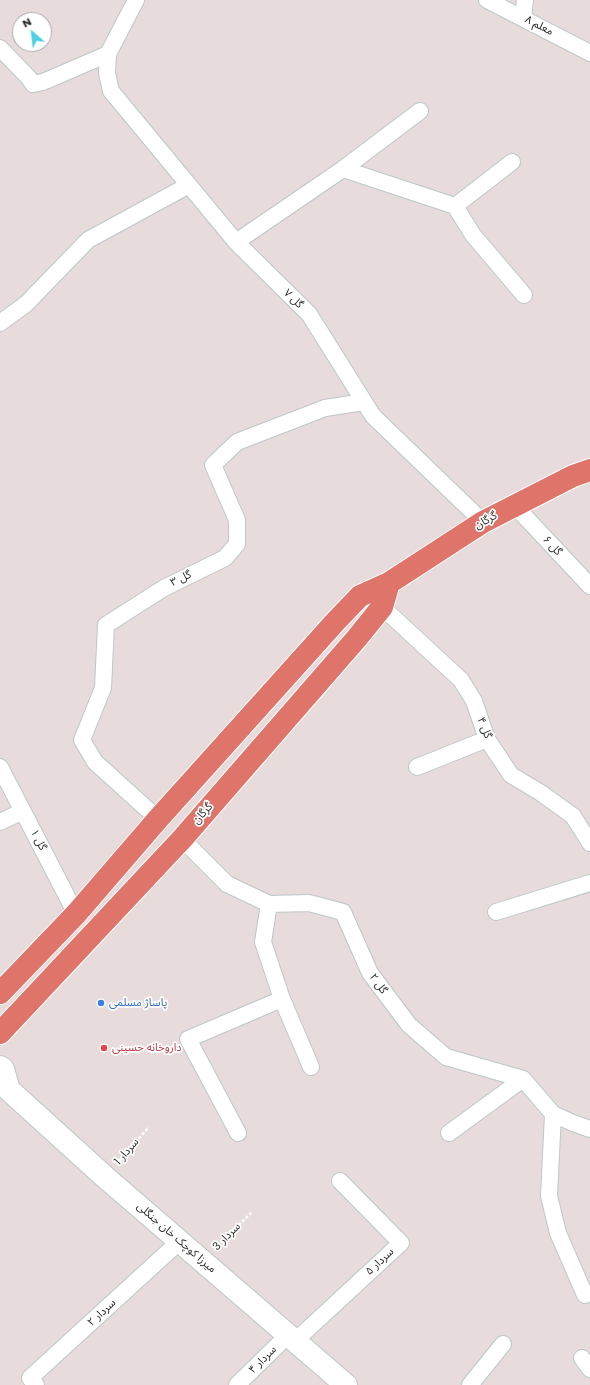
<!DOCTYPE html>
<meta charset="utf-8">
<style>
body{margin:0}
#map{position:relative;width:590px;height:1385px;overflow:hidden;background:#e8dbdc;font-family:Poppins,sans-serif}
canvas{display:block}
.north{position:absolute;left:12px;top:12px;width:40px;height:40px;box-sizing:border-box;background:#fff;border:1px solid #a9a9a9;border-radius:50%;rotate:332deg;font-size:11px;font-weight:700;line-height:16px;text-align:center;color:#282828}
.north::after{content:'';display:block;margin:auto;width:14px;height:18px;background:#4ecfe2;clip-path:polygon(50% 0,100% 100%,50% 72%,0 100%)}
</style>
<div id="map">
<canvas width="590" height="1385"></canvas>
<div class="north">N</div>
</div>
<script>
const ctx = document.querySelector('canvas').getContext('2d');
ctx.lineJoin = 'round';
const toPath = rows => new Path2D(rows.map(r => 'M' + r).join(''));
function strokePath(path, color, width, dash) { ctx.strokeStyle = color; ctx.lineWidth = width; ctx.lineCap = dash ? 'butt' : 'round'; ctx.setLineDash(dash || []); ctx.stroke(path); }
function drawText(font, color, halo, rows, align = 'center') {
  ctx.font = font + ' Poppins,"Noto Sans Arabic",sans-serif'; ctx.lineWidth = 3.5; ctx.setLineDash([]); ctx.textBaseline = 'middle'; ctx.strokeStyle = halo; ctx.fillStyle = color; for (const [text, x, y, turn = 0] of rows) {
    ctx.save(); ctx.translate(x, y); ctx.rotate((+turn || 0) * Math.PI / 180); ctx.textAlign = isNaN(turn) ? turn : align; if (halo) ctx.strokeText(text, 0, 0); ctx.fillText(text, 0, 0); ctx.restore();
  }
}
const minor = toPath([
 [136,0,108,54,107,73,111,91,236,242,309,314,373,416,483,522],
 [487,0,590,53],
 [523,18,525,0],
 [0,48,29,78,33,84,43,82,108,54],
 [343,169,420,111],
 [455,206,512,162],
 [236,242,343,169,455,206,473,235,524,295],
 [0,323,26,304,88,240,189,185],
 [515,506,590,586],
 [382,607,461,680,474,701,487,739,511,775,541,793,573,816,590,843],
 [0,767,76,914],
 [417,767,487,739],
 [158,819,95,762,82,740,103,688,106,625,164,588,225,558,237,544,237,520,213,465,237,442,325,408,364,402],
 [0,822,23,811],
 [182,839,227,884,269,904,309,903,343,912,370,973,409,1025,446,1057,523,1079,553,1114,573,1123,590,1129],
 [269,904,263,942,282,999,311,1067],
 [496,912,590,883],
 [553,1114,549,1196,558,1233,585,1295],
 [238,1133,188,1039,282,999],
 [449,1133,523,1079],
 [295,1341,401,1243,340,1181],
 [582,1358,590,1369],
 [36,1385,30,1378,180,1241],
 [237,1385,288,1335],
 [470,1385,503,1344]
]);
const secondary = toPath([
 [0,1067,3,1069,9,1090,105,1177,346,1385]
]);
const primary = toPath([
 [0,993,76,914,158,819,336,621,360,596,389,583,483,522,573,476,590,470],
 [0,1033,182,839,357,638,382,607,389,583]
]);
strokePath(minor, '#bcc7c9', 18);
strokePath(secondary, '#bcc7c9', 24);
strokePath(primary, '#fff', 24);
strokePath(toPath([
 [119,1161,149,1127],
 [217,1246,251,1213]
]), '#fff', 2.5, [3, 2]);
strokePath(minor, '#fff', 16);
strokePath(secondary, '#fff', 22);
strokePath(primary, '#de746a', 22);
for (const [x, y, r, color] of [
 [101,1003,4,"#3f7fe0"],
 [104,1048,4,"#e0444e"]
]) { const dot = new Path2D(); dot.arc(x, y, r, 0, 2 * Math.PI); ctx.fillStyle = color; ctx.fill(dot); strokePath(dot, '#fff', 1.5); }
drawText('11px', '#282828', '#fff', [
 ["معلم ۸",539,26,27],
 ["گل ۷",293,299,44],
 ["گرگان",486,521,-30],
 ["گل ۶",552,546,47],
 ["گل ۳",181,579,-26],
 ["گل ۴",484,728,68],
 ["گرگان",203,814,-49],
 ["گل ۱",38,840,63],
 ["گل ۲",378,984,54],
 ["سردار 1",127,1152,-49],
 ["سردار 3",227,1237,-45],
 ["میرزا کوچک خان جنگلی",176,1238,41],
 ["سردار ۵",380,1262,-43],
 ["سردار ۲",102,1313,-43],
 ["سردار ۴",263,1360,-45]
]);
drawText('11px', '#366cbe', '#fff', [
 ["پاساژ مسلمی",109,1003]
], 'left');
drawText('11px', '#be3a42', '#fff', [
 ["داروخانه حسینی",112,1048]
], 'left');
</script>
